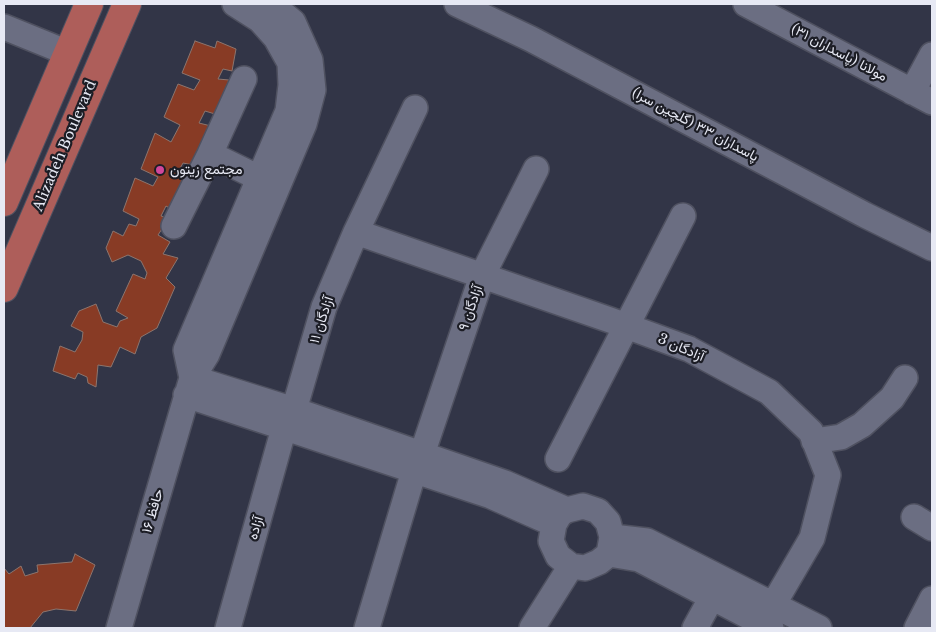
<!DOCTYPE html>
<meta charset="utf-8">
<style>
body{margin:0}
#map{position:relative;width:936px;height:632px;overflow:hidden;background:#323547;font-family:"Libre Baskerville",serif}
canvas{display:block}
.frame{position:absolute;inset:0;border:5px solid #e7e9f4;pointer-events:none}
</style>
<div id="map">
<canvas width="936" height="632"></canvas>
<div class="frame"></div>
</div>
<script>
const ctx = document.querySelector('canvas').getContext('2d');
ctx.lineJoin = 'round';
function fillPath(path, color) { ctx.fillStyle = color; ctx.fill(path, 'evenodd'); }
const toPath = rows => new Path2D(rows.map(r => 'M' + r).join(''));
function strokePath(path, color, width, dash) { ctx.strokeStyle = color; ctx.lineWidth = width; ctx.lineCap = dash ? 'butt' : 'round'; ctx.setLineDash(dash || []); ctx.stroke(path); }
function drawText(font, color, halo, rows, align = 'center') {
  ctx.font = font + ' "Libre Baskerville",Vazirmatn,serif'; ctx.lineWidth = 4.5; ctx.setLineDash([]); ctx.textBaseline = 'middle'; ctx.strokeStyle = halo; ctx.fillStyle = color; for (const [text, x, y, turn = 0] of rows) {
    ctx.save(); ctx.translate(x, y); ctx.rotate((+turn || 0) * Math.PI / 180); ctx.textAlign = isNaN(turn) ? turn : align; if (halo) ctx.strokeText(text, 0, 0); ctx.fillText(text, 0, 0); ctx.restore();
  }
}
const building = toPath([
 [195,41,215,48,217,41,236,49,232,71,223,69,218,79,229,80,215,114,205,111,199,123,211,126,193,165,183,163,178,172,189,177,171,209,166,206,161,216,169,218,158,235,170,242,163,254,178,258,166,278,175,287,157,328,141,337,135,354,120,347,111,367,98,365,96,387,88,383,87,377,78,373,75,379,53,371,60,346,75,352,82,340,83,332,71,326,79,311,96,304,103,322,117,327,120,321,128,318,116,311,133,274,145,279,147,273,141,261,128,255,112,262,106,248,113,231,123,236,129,224,136,226,139,219,123,211,135,178,153,186,158,177,141,169,155,133,171,142,180,125,164,117,178,84,194,90,200,80,182,73,195,41],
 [75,554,95,565,76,611,56,609,43,612,30,628,4,628,4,568,9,574,21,566,25,576,38,572,37,565,72,562,75,554]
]);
fillPath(building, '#883b25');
strokePath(building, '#8c756e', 1);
const minor = toPath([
 [235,4,260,20,276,38,290,63,291,85,288,111,186,350,192,378,207,354,304,124,313,90,310,60,293,22,271,4],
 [457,4,531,39,865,215,932,248],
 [746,4,932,102],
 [4,27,68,53],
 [912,92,932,55],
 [210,154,244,79],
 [174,226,210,154,259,178],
 [356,232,610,320,689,349,769,392,811,432,828,475,812,538,773,605],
 [186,395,491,496,554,524],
 [294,410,324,307,356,232,415,108],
 [814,441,841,437,862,425,892,398,905,378],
 [422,454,482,276,536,169],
 [558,459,683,216],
 [914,517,932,528],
 [612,537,647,541,819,628],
 [609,554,639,559,771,628],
 [119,628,192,378,294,410,505,483,567,510,583,506,598,511,608,522,612,537,609,554,599,562,585,568,571,566,558,556,551,541,554,524,560,514,567,510],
 [228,628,284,428],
 [367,628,414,471],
 [532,628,571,566],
 [695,628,712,597],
 [917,628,932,599]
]);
const major = toPath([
 [4,202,89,4],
 [4,288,127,4]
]);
strokePath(minor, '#4f5160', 28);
strokePath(major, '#4f5160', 30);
strokePath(minor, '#6b6e82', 25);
strokePath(major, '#ae5e5a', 28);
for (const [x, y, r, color] of [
 [160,170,5,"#d1479c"]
]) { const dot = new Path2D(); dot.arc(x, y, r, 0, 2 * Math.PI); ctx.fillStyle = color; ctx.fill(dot); strokePath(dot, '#1c1d25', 2); }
drawText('14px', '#e7e9f4', '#1c1d25', [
 ["مولانا (پاسداران ۳۱)",839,53,28],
 ["پاسداران ۳۳ (گلچین سرا)",695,125,28],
 ["Alizadeh Boulevard",65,146,-67],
 ["آزادگان ۹",471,308,-71],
 ["آزادگان ۱۱",322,320,-72],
 ["آزادگان 3",681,348,23],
 ["حافظ ۱۶",153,511,-74],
 ["آزاده",256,528,-74]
]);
drawText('14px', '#e7e9f4', '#1c1d25', [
 ["مجتمع زیتون",170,170]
], 'left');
</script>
